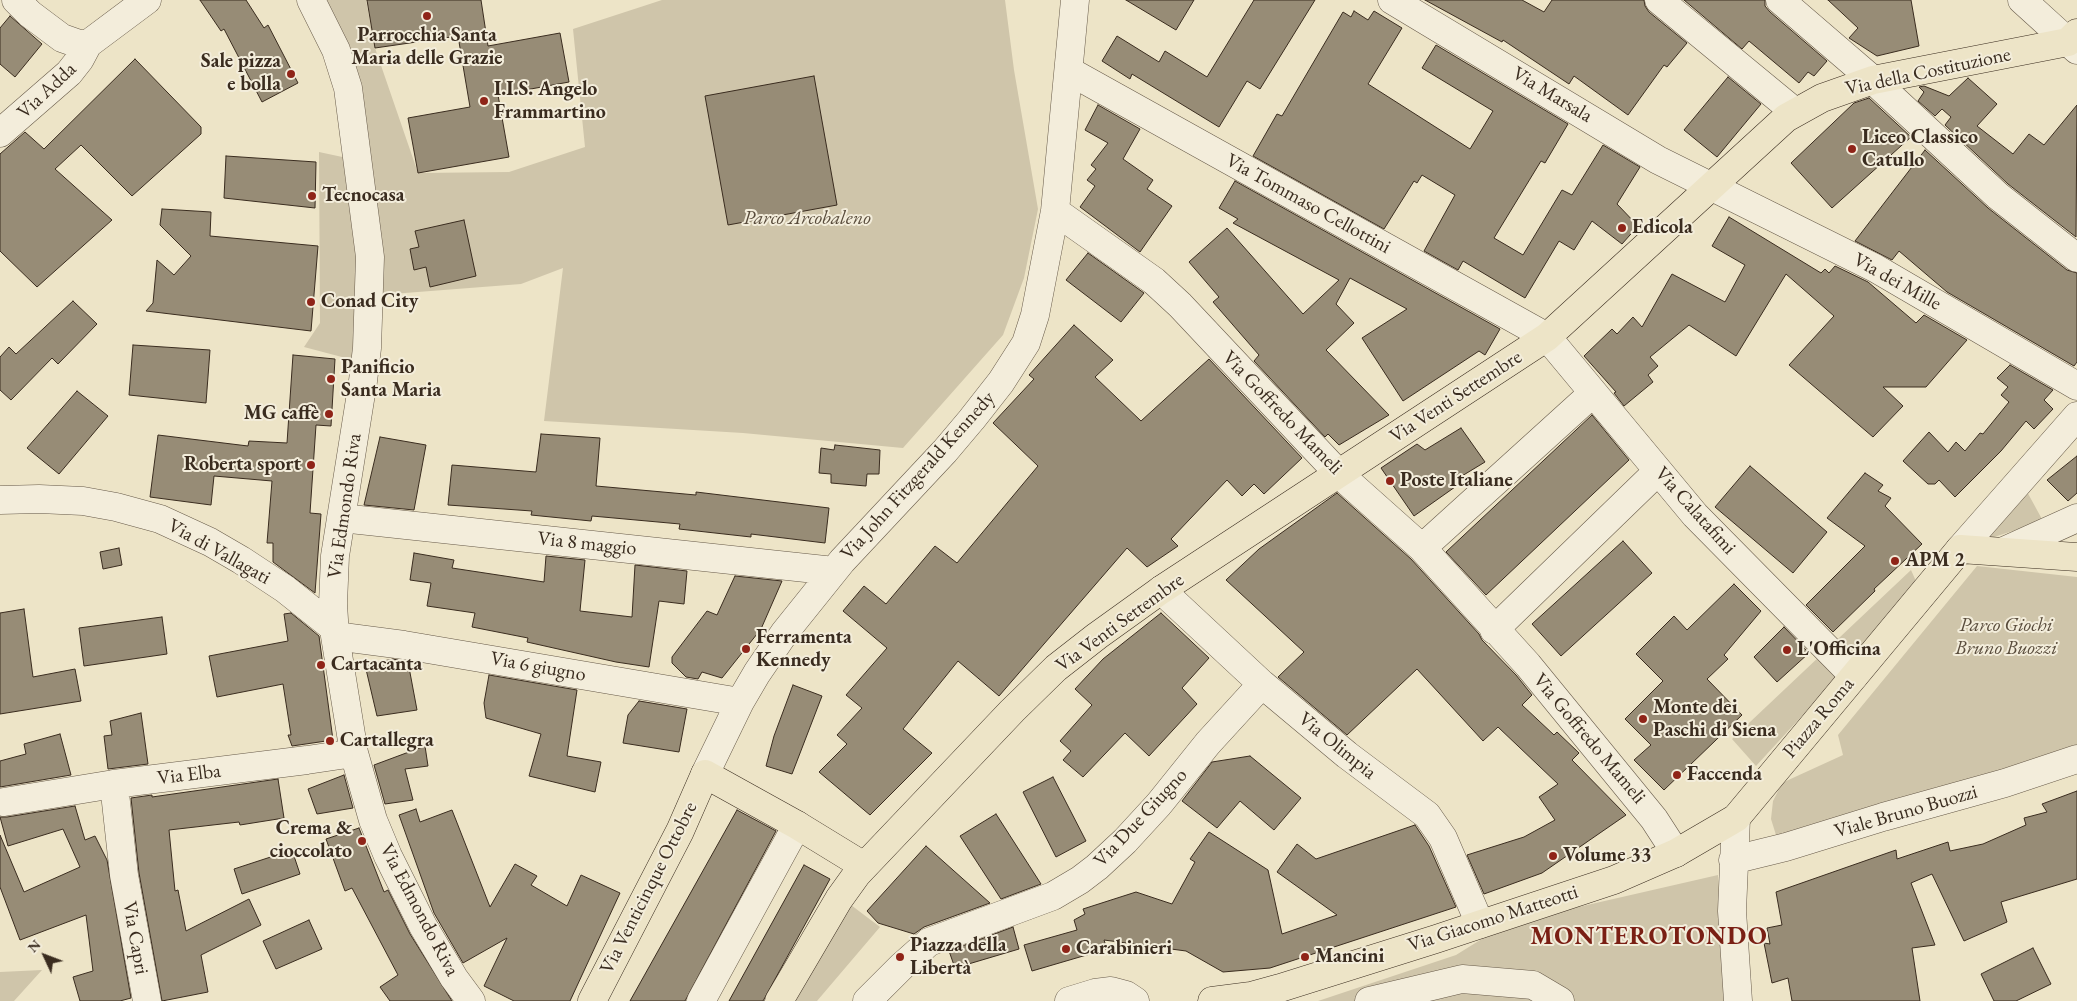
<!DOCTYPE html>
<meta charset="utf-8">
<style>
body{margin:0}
#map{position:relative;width:2077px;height:1001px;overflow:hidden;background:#ede4c7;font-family:"EB Garamond",serif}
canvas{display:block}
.north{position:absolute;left:20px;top:931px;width:50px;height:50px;-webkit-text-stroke:4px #f3eddb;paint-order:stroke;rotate:313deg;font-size:14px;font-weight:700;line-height:20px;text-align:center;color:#3a2c1f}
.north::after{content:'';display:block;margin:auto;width:18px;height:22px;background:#3a2c1f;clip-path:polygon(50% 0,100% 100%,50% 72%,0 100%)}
</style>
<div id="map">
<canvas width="2077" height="1001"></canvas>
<div class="north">N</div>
</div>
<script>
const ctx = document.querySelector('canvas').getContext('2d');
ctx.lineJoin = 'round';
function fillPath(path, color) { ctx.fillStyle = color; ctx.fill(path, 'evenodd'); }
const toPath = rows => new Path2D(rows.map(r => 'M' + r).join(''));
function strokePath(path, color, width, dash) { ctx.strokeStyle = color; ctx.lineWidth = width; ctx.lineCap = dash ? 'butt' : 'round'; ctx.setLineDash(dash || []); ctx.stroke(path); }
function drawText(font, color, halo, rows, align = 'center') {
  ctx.font = font + ' "EB Garamond",serif'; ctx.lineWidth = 4; ctx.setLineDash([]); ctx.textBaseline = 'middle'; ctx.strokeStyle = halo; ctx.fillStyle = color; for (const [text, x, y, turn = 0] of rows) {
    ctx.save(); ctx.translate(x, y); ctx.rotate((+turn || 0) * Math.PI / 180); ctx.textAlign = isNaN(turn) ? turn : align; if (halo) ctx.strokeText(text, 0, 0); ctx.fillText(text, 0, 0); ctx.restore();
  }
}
fillPath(toPath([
 [315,0,366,0,375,48,418,173,509,172,585,147,573,29,662,0,1005,0,1014,70,1038,209,1024,278,1003,335,903,448,743,433,544,421,563,268,521,284,379,295],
 [319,152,347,158,364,266,357,361,304,347,320,323],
 [2025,488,2043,521,1985,540],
 [1977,566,2077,577,2077,769,1786,847,1776,835,1771,819,1773,801,1779,789,1784,782,1843,755,1838,735],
 [1911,570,1919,588,1756,766,1732,739],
 [1718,875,1724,1001,1318,1001,1456,955,1485,937,1561,911],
 [847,902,880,927,817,1001,791,1001],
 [42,970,14,1001,0,1001,0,972]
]), '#cfc5aa');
const building = toPath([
 [200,0,246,0,264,28,268,25,298,83,262,102,224,29,221,31,200,0],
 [367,0,481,0,488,46,560,33,569,82,498,95,509,157,418,173,408,118,470,107,458,36,375,48,367,0],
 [1126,0,1194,0,1176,30,1126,0],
 [1254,0,1315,0,1260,89,1247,81,1219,127,1132,74,1130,79,1102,61,1117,36,1159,62,1165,51,1207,77,1254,0],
 [1425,0,1522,0,1544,12,1552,0,1644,0,1645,6,1649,12,1687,43,1667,67,1664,65,1628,115,1574,76,1569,84,1503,40,1502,42,1425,0],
 [1684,0,1765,0,1765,6,1770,12,1827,61,1814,76,1808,72,1799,83,1749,41,1742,49,1684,0],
 [1828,0,1911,0,1919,46,1877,56,1849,38,1858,28,1828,0],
 [1354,11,1368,20,1374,11,1402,28,1368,84,1470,149,1493,111,1422,68,1436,45,1568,124,1545,163,1541,161,1494,238,1523,255,1562,190,1572,195,1603,145,1640,167,1617,204,1638,226,1622,244,1592,221,1574,250,1559,241,1525,298,1463,261,1458,270,1424,251,1455,195,1422,175,1417,183,1414,181,1384,229,1253,156,1277,114,1282,116,1343,12,1351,17,1354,11],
 [10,16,42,44,15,77,0,64,0,28,10,16],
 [135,59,201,127,201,134,132,196,81,145,55,169,112,220,37,287,0,251,0,154,25,132,44,149,135,59],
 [814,76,837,205,728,225,705,96,814,76],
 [1728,77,1761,104,1717,157,1684,130,1728,77],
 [1968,78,1997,104,1977,126,2013,154,2029,134,2044,145,2077,105,2076,237,2008,184,1945,125,1951,117,1942,109,1935,116,1918,101,1924,92,1919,87,1924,86,1949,96,1968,78],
 [1869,98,1911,137,1832,208,1791,163,1854,103,1869,98],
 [1098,105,1140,129,1123,159,1153,180,1147,189,1172,206,1140,252,1080,207,1095,186,1087,180,1096,169,1091,165,1108,143,1085,130,1098,105],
 [1925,150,1988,208,2067,270,2077,273,2077,362,2074,366,1947,292,1899,251,1892,260,1855,241,1925,150],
 [226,156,316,162,315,208,224,198,226,156],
 [1235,181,1500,329,1485,355,1479,351,1403,401,1362,338,1407,309,1350,278,1336,304,1354,323,1326,350,1389,415,1339,445,1328,434,1325,437,1254,361,1259,355,1213,302,1219,297,1189,262,1227,228,1303,314,1339,280,1233,223,1238,219,1219,208,1235,181],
 [162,209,211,212,210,236,318,246,311,331,146,311,153,303,157,260,174,275,191,256,160,225,162,209],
 [1729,217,1821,273,1825,269,1829,273,1835,266,1868,282,1916,323,1924,315,1967,340,1926,387,1883,387,1903,406,1873,437,1789,365,1834,316,1786,274,1736,356,1689,325,1650,357,1658,366,1648,375,1653,382,1624,406,1614,393,1616,392,1584,356,1612,329,1617,334,1633,317,1642,327,1672,274,1725,302,1745,265,1712,246,1729,217],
 [464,220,476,276,430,287,426,267,414,270,410,249,419,247,415,231,464,220],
 [1088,253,1144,293,1121,322,1066,280,1088,253],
 [73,301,97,324,58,364,52,358,11,400,0,390,0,357,9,347,16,354,73,301],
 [1074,325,1113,360,1095,377,1141,421,1209,359,1302,458,1264,494,1254,484,1242,496,1227,480,1171,539,1178,546,1147,567,1127,548,999,696,958,661,903,729,932,753,870,815,819,772,847,744,837,735,862,708,846,695,887,648,843,611,864,586,886,604,935,546,957,563,1038,466,993,423,1034,379,1029,375,1074,325],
 [133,345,210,350,206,403,129,395,133,345],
 [293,355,335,359,331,426,316,425,310,513,321,514,315,593,273,562,273,543,267,543,272,481,214,476,211,505,150,497,158,435,248,446,249,441,287,443,293,355],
 [2010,365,2053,390,2044,400,2053,409,2034,429,2026,421,2001,451,1955,497,1939,480,1935,484,1928,484,1903,461,1929,432,1948,452,1956,442,1965,451,1980,433,1983,434,2009,402,2001,395,2008,387,1997,378,2010,365],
 [77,391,108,416,59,474,27,448,77,391],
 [1592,415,1629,460,1486,595,1446,552,1592,415],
 [1461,428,1485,462,1452,482,1455,487,1414,516,1381,468,1417,444,1425,450,1461,428],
 [541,434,600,438,596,486,696,495,696,492,829,508,825,543,751,534,751,537,679,529,680,524,592,516,591,521,531,515,532,511,448,505,452,465,536,472,541,434],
 [380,437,426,445,414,510,364,505,380,437],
 [835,445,880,450,879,474,867,474,866,486,831,483,831,474,819,473,821,448,834,450,835,445],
 [2077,456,2077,493,2068,501,2047,480,2077,456],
 [1750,466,1827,532,1793,573,1715,507,1750,466],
 [1865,473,1883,485,1878,491,1891,498,1885,506,1922,544,1874,589,1875,591,1833,632,1806,605,1865,546,1827,518,1865,473],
 [1337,493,1411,559,1479,634,1482,640,1516,675,1532,695,1522,705,1554,735,1557,732,1579,753,1572,760,1626,815,1542,873,1484,894,1467,855,1524,837,1555,820,1539,797,1558,784,1498,727,1483,741,1417,669,1347,735,1278,677,1304,652,1226,580,1259,549,1337,493],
 [1623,541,1652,573,1561,656,1532,624,1623,541],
 [119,548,122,565,103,569,100,552,119,548],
 [414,553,454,560,452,568,544,582,546,556,585,560,580,611,632,617,635,565,687,571,684,604,659,601,649,667,616,662,527,642,528,638,472,627,475,613,427,606,431,583,410,580,414,553],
 [735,576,782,581,761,629,722,678,702,672,698,679,686,677,672,663,672,657,707,611,717,615,735,576],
 [1734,584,1761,611,1724,655,1728,659,1707,679,1742,715,1664,790,1634,760,1651,745,1625,719,1663,681,1636,654,1674,616,1687,630,1734,584],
 [24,609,33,677,75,669,81,701,0,714,0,613,24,609],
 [291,613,319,636,333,740,292,746,288,735,291,735,283,684,217,697,209,656,288,641,284,614,291,613],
 [1161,613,1209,658,1182,688,1197,704,1149,756,1125,733,1083,777,1063,760,1071,751,1060,741,1092,705,1075,689,1103,659,1161,613],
 [162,617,167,654,84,666,79,628,162,617],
 [1784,627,1809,653,1777,682,1754,657,1784,627],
 [393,659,408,662,417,710,377,716,365,665,393,659],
 [489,675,577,690,567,756,601,762,595,792,529,776,541,734,486,718,484,703,489,675],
 [793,685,822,696,792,774,766,766,774,736,793,685],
 [639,701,687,709,679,752,623,743,628,715,639,701],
 [141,713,148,764,108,769,104,736,112,735,110,721,141,713],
 [60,734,71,775,0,787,0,761,26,754,24,744,60,734],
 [425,746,428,766,405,769,413,800,385,804,374,765,425,746],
 [1250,756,1301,798,1274,830,1240,801,1217,828,1182,801,1212,762,1250,756],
 [344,775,353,808,317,814,308,789,344,775],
 [1053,777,1086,841,1056,857,1023,792,1053,777],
 [278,779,284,818,240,825,239,822,169,830,175,891,178,890,186,931,249,899,261,925,201,955,208,992,162,1001,139,873,131,798,152,795,152,797,278,779],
 [2077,791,2077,879,2001,902,2007,922,1964,941,1932,874,1911,883,1935,945,1912,948,1920,1001,1792,1001,1788,978,1772,983,1764,943,1770,944,1767,928,1782,925,1776,892,1896,850,1897,859,1948,842,1950,851,1983,844,2026,825,2024,818,2047,812,2042,804,2077,791],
 [75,806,85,840,95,836,107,860,131,998,120,1001,80,1001,73,977,93,971,86,915,20,940,0,887,0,835,24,892,80,867,63,829,8,846,0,817,7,817,75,806],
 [416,809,420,822,452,810,490,907,515,864,537,876,531,885,567,906,581,875,620,893,570,1001,514,1001,484,986,507,938,463,963,434,913,399,815,416,809],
 [737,810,776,831,685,1001,630,1001,737,810],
 [996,814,1041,884,1001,899,960,836,996,814],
 [1415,825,1429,846,1456,907,1270,968,1223,972,1186,951,1104,940,1107,949,1032,971,1024,945,1077,930,1074,920,1085,914,1083,909,1136,892,1172,904,1195,862,1190,859,1209,832,1268,870,1282,934,1337,915,1277,872,1297,844,1316,859,1415,825],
 [359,828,384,892,388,890,410,934,452,1001,390,1001,380,987,398,975,352,888,345,891,326,839,359,828],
 [926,846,990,903,924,927,914,934,878,923,867,911,926,846],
 [292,850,300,874,242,894,234,869,292,850],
 [804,865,830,879,763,1001,729,1001,804,865],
 [309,920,322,949,276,969,263,941,309,920],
 [1013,927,1019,949,955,968,949,951,1013,927],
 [2033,948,2051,984,2016,1001,1994,1001,1981,974,2033,948]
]);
fillPath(building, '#978c76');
strokePath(building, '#3a2c1f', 1);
const minor = toPath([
 [16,0,30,14,62,38,79,44,88,44,147,0],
 [311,0,336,50,348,88,370,257,367,348,363,381,335,556,333,604,335,636,354,753,373,820,388,856,423,926,454,978,471,1001],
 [1392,0,1658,160,1875,268,2077,386],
 [1659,0,1795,112],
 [1780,0,1873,80,1998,196,2077,258],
 [2022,0,2077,50],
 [1069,71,1547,337,1695,515,1854,676],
 [0,133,69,73,80,59,88,44],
 [1055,211,1154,281,1180,305,1339,474,1422,548,1528,665,1654,819,1676,853],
 [0,500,39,499,83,501,116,507,160,519,210,542,241,560,285,589,334,628],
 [341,518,834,571],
 [1422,548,1593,393],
 [1960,549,2077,416],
 [2004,551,2077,518],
 [1161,590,1262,684,1347,755,1427,815,1443,838,1480,924],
 [1494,630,1658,471],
 [335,636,404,645,740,702],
 [705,774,740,702,757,673,785,632,842,561,945,451,972,419,1001,382,1026,343,1035,315,1055,211,1075,0],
 [4,802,114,784],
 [1736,818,1732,911,1738,1001],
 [1733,860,1786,847,1883,817,2005,783,2077,759],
 [147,1001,124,875,114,784,307,760,354,753],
 [701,1001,797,825],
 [867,1001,902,966,929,942,1053,896,1080,880,1097,867,1125,841,1159,804,1208,743,1262,684],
 [1069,1001,1095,993,1111,991,1126,995,1135,1001],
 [1369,1001,1462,979,1533,985,1560,1001]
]);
const major = toPath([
 [592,1001,680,831,705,774,797,825,864,866],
 [779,1001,839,899,857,874,1012,711,1056,668,1097,636,1161,590,1547,337,1786,118,1822,98,1873,80,2068,42,2077,33],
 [1212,1001,1251,996,1280,988,1436,939,1614,880,1676,853,1736,818,1960,549,2077,557]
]);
strokePath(minor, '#675a49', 29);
strokePath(major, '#3a2c1f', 29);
strokePath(minor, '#f3eddb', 28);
strokePath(major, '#ede4c7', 28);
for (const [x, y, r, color] of [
 [427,16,5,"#8f2418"],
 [291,74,5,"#8f2418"],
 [484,101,5,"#8f2418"],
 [1852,149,5,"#8f2418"],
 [312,196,5,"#8f2418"],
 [1622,228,5,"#8f2418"],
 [311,302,5,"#8f2418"],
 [331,379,5,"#8f2418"],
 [329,414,5,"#8f2418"],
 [311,465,5,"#8f2418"],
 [1390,481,5,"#8f2418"],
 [1895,561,5,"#8f2418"],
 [746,649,5,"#8f2418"],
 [1787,650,5,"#8f2418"],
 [321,665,5,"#8f2418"],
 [1643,719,5,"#8f2418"],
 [330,741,5,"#8f2418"],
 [1677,775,5,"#8f2418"],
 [362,841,5,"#8f2418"],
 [1553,856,5,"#8f2418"],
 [1066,949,5,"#8f2418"],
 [900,957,5,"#8f2418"],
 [1305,957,5,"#8f2418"]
]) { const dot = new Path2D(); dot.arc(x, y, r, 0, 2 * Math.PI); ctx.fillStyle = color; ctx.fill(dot); strokePath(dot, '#f3eddb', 2); }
drawText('bold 20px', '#3a2c1f', '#f3eddb', [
 ["Parrocchia Santa",427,36,"center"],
 ["Maria delle Grazie",427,59,"center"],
 ["Sale pizza",281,62,"right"],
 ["e bolla",281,85,"right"],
 ["I.I.S. Angelo",494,90],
 ["Frammartino",494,113],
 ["Liceo Classico",1862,138],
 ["Catullo",1862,161],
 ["Tecnocasa",322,196],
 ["Edicola",1632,228],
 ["Conad City",321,302],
 ["Panificio",341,368],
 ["Santa Maria",341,391],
 ["MG caffè",319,414,"right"],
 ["Roberta sport",301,465,"right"],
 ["Poste Italiane",1400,481],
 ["APM 2",1905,561],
 ["Ferramenta",756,638],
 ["Kennedy",756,661],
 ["L'Officina",1797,650],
 ["Cartacanta",331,665],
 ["Monte dei",1653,708],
 ["Paschi di Siena",1653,731],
 ["Cartallegra",340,741],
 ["Faccenda",1687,775],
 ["Crema &",352,829,"right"],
 ["cioccolato",352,852,"right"],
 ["Volume 33",1563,856],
 ["Piazza della",910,946],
 ["Libertà",910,969],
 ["Carabinieri",1076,949],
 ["Mancini",1315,957]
], 'left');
drawText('20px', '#3a2c1f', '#f3eddb', [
 ["Via della Costituzione",1928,72,-12],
 ["Via Adda",47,91,-43],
 ["Via Marsala",1552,95,31],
 ["Via Tommaso Cellottini",1308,204,29],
 ["Via dei Mille",1897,282,29],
 ["Via Venti Settembre",1456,397,-33],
 ["Via Goffredo Mameli",1282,413,46],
 ["Via John Fitzgerald Kennedy",918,476,-48],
 ["Via Edmondo Riva",345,506,-82],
 ["Via Calatafimi",1695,511,48],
 ["Via 8 maggio",587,544,6],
 ["Via di Vallagati",219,552,29],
 ["Via Venti Settembre",1120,623,-36],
 ["Via 6 giugno",538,667,10],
 ["Piazza Roma",1819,718,-50],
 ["Via Goffredo Mameli",1589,739,50],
 ["Via Olimpia",1337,746,39],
 ["Via Elba",189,775,-7],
 ["Viale Bruno Buozzi",1906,812,-16],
 ["Via Due Giugno",1141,818,-47],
 ["Via Venticinque Ottobre",649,888,-63],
 ["Via Edmondo Riva",419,910,62],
 ["Via Giacomo Matteotti",1493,919,-18],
 ["Via Capri",135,938,80]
]);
drawText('italic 20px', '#584b3b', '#f3eddb', [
 ["Parco Arcobaleno",807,219],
 ["Parco Giochi",2006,626],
 ["Bruno Buozzi",2006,649]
]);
ctx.letterSpacing = '1px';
drawText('bold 25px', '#7a1f14', '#f3eddb', [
 ["MONTEROTONDO",1649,937]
]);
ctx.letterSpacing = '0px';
</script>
